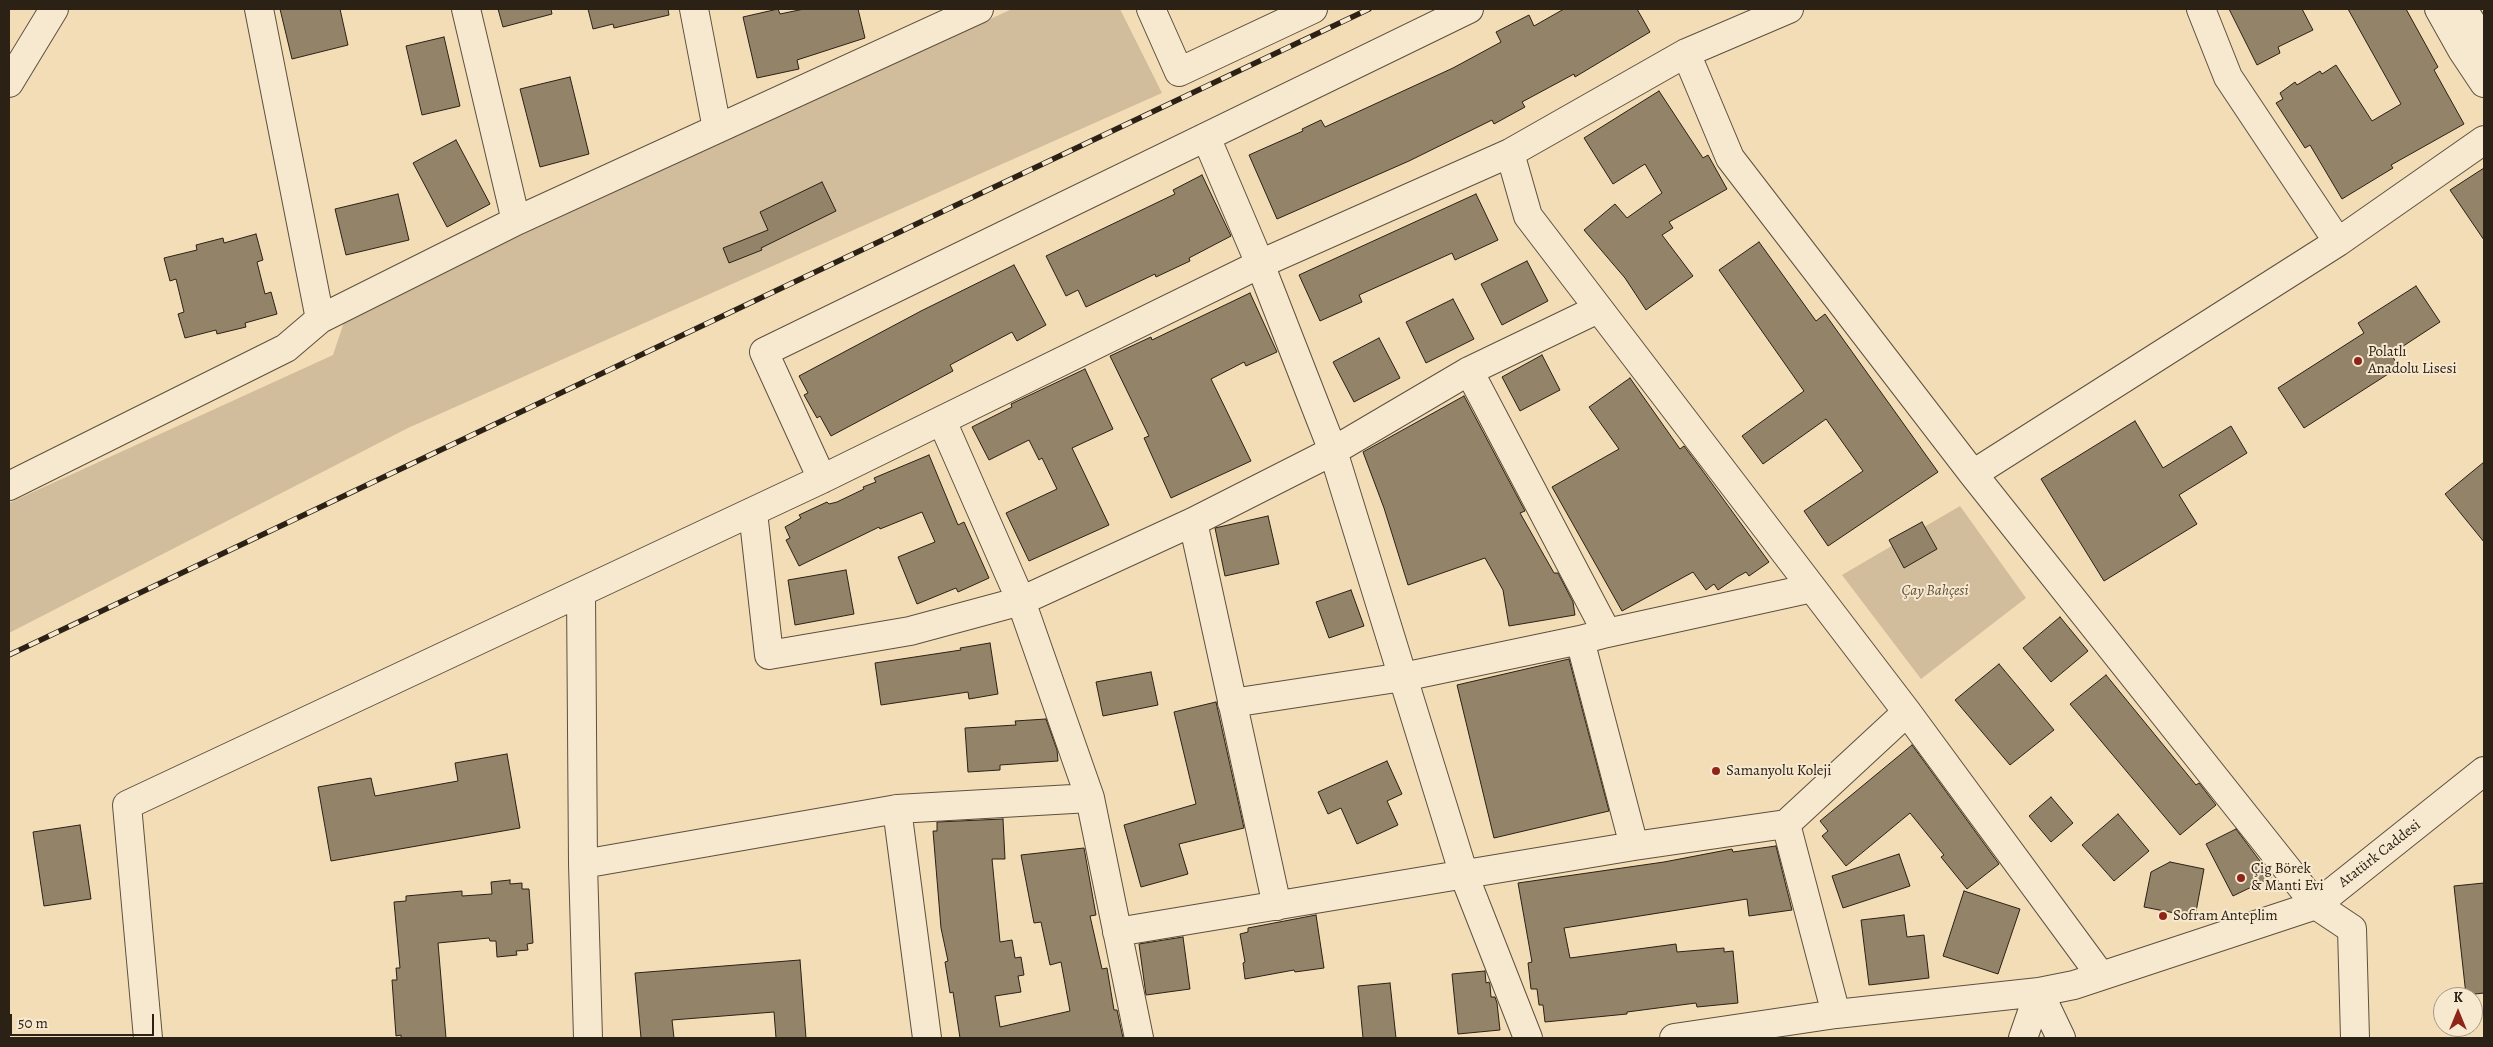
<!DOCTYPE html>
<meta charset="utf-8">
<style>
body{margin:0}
#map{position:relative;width:2493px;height:1047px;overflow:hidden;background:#f3ddb7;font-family:Alegreya,serif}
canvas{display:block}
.frame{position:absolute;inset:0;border:10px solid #2b2115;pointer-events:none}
.north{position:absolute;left:2433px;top:987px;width:50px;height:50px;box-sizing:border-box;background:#f7e9d0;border:1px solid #a59985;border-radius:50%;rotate:0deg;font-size:14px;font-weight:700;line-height:20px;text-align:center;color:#2b2115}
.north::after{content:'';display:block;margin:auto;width:18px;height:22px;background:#8f2418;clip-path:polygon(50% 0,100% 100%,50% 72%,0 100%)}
.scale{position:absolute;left:10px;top:1014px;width:144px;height:22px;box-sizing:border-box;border:2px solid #2b2115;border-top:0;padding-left:6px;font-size:15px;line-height:18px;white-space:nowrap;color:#2b2115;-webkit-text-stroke:4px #f7e9d0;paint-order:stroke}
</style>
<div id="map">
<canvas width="2493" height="1047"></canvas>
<div class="frame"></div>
<div class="north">K</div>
<div class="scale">50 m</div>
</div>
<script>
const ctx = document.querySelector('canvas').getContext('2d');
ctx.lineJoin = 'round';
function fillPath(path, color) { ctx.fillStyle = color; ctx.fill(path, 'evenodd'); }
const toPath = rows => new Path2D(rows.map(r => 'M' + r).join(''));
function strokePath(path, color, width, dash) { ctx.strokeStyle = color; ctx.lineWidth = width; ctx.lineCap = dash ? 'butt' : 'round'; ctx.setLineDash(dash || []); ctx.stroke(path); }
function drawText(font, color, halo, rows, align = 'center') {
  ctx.font = font + ' Alegreya,serif'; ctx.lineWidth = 4; ctx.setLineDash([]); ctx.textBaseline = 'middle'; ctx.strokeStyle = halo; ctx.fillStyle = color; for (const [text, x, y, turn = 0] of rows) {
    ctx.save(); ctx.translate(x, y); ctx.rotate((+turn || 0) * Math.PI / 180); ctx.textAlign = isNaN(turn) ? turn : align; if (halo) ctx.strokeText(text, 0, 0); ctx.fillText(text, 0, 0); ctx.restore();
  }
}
fillPath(toPath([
 [1012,9,1120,9,1162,93,408,428,9,633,9,503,333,355,346,316],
 [1960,506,2026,598,1921,679,1842,575]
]), '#d1bd9b');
const building = toPath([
 [280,9,340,9,348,45,292,59,280,9],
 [498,9,551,9,552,14,503,27,498,9],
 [588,9,668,9,669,15,614,28,613,24,593,29,588,9],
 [778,9,780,14,804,9,858,9,865,38,797,60,799,69,757,78,743,17,778,9],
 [1564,9,1637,9,1650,32,1575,77,1574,74,1522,102,1525,107,1494,124,1492,120,1409,161,1277,219,1249,155,1303,131,1302,129,1321,120,1325,127,1453,68,1501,42,1496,32,1529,15,1534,26,1564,9],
 [2229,9,2302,9,2313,30,2278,47,2280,53,2257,65,2229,9],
 [2348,9,2406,9,2438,67,2434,70,2464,124,2391,165,2393,168,2342,199,2310,145,2305,148,2276,103,2283,99,2280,93,2295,82,2297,85,2320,71,2322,74,2336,65,2372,121,2401,104,2348,9],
 [444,37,460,106,422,115,406,46,444,37],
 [570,77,589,154,540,167,520,89,570,77],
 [1659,91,1703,158,1708,155,1727,189,1669,222,1673,228,1662,235,1693,276,1646,310,1625,278,1584,230,1615,204,1627,218,1662,193,1645,164,1613,184,1584,138,1659,91],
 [456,140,490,204,447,227,413,163,456,140],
 [2484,168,2484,240,2450,190,2484,168],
 [1202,175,1231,236,1189,258,1190,261,1156,277,1155,274,1086,307,1078,290,1066,296,1046,256,1175,194,1173,190,1202,175],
 [822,182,836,211,761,248,762,250,729,263,723,248,768,230,760,212,822,182],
 [398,194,409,240,346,255,335,209,398,194],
 [1476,194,1498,240,1455,260,1452,253,1359,295,1362,302,1320,321,1299,275,1476,194],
 [256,234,263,260,257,262,265,294,271,292,277,314,245,323,246,327,217,334,216,330,185,338,178,314,184,312,176,279,170,281,164,258,197,250,196,245,223,238,224,243,256,234],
 [1759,242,1816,321,1825,314,1938,472,1828,546,1804,511,1863,471,1826,419,1763,464,1742,436,1804,391,1719,270,1759,242],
 [1527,261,1548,301,1502,325,1481,284,1527,261],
 [1014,265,1046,325,1017,341,1012,332,950,365,953,371,831,436,820,416,817,418,804,395,808,393,799,376,921,311,1014,265],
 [2416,286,2440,322,2391,354,2399,367,2304,428,2278,388,2364,333,2358,323,2416,286],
 [1250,293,1277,352,1246,366,1244,362,1211,379,1251,461,1171,498,1144,438,1149,436,1110,356,1151,337,1152,340,1250,293],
 [1453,299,1474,339,1426,363,1406,322,1453,299],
 [1379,338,1400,378,1354,402,1333,362,1379,338],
 [1542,355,1560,390,1520,411,1502,377,1542,355],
 [1085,369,1113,429,1072,448,1109,525,1029,561,1006,513,1057,489,1042,458,1039,460,1029,440,989,460,972,427,1012,407,1011,404,1085,369],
 [1630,378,1680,449,1684,446,1702,470,1769,562,1749,576,1746,572,1737,577,1718,590,1714,584,1706,590,1693,572,1622,611,1552,487,1619,449,1589,407,1630,378],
 [1464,396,1525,511,1520,513,1554,573,1558,573,1573,602,1575,615,1509,626,1503,590,1485,558,1408,585,1384,508,1363,452,1464,396],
 [2135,421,2163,468,2231,426,2247,453,2179,495,2197,524,2104,581,2041,479,2135,421],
 [929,455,958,525,964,522,989,578,958,592,956,588,917,604,898,557,935,542,922,512,880,529,879,527,799,566,786,540,790,538,785,527,801,518,799,515,827,502,829,504,837,502,864,489,863,487,876,482,874,478,929,455],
 [2484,462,2484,542,2445,494,2484,462],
 [1268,516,1279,564,1225,576,1215,528,1268,516],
 [1922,522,1937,549,1904,568,1889,540,1922,522],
 [846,570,854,614,795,625,788,580,846,570],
 [1351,590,1364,626,1329,638,1316,602,1351,590],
 [2060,617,2088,651,2051,682,2023,648,2060,617],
 [990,643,998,694,969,699,968,692,881,705,875,663,961,650,960,648,990,643],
 [1569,659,1609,811,1494,838,1457,685,1569,659],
 [1999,664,2054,730,2010,765,1955,700,1999,664],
 [1151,672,1158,705,1103,716,1096,682,1151,672],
 [2106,675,2196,785,2199,783,2216,805,2180,835,2070,704,2106,675],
 [1216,702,1244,828,1179,844,1188,874,1141,887,1124,825,1196,804,1174,712,1216,702],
 [1046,719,1057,750,1058,761,1000,765,1000,770,968,772,965,728,1016,725,1015,721,1046,719],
 [1912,745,1999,864,1967,889,1941,857,1944,855,1910,813,1846,866,1822,836,1828,831,1820,821,1912,745],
 [507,754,520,828,331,861,318,787,371,778,375,796,458,781,455,763,507,754],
 [1387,761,1402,794,1387,801,1398,825,1357,844,1341,808,1328,814,1318,792,1387,761],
 [2051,797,2073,823,2051,842,2029,816,2051,797],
 [2118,814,2149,851,2114,881,2082,845,2118,814],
 [1003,819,1005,859,992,859,1000,942,1012,940,1015,958,1021,957,1024,975,1018,976,1021,992,995,996,1000,1027,1070,1011,1061,962,1050,965,1041,922,1034,923,1021,855,1084,848,1096,915,1090,916,1102,969,1107,968,1114,1010,1117,1010,1123,1038,960,1038,953,992,950,993,945,962,948,961,941,928,933,831,937,831,937,822,1003,819],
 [80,825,91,899,44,906,33,832,80,825],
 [2236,829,2272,877,2233,896,2206,844,2236,829],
 [1776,846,1792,910,1749,916,1747,899,1564,928,1570,958,1676,944,1677,952,1724,948,1724,952,1733,951,1738,1003,1697,1007,1696,1003,1627,1012,1627,1014,1545,1022,1543,1005,1539,1005,1537,989,1531,989,1528,963,1532,962,1518,883,1664,862,1732,849,1733,852,1776,846],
 [1899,854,1910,886,1843,908,1832,876,1899,854],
 [2170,862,2204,869,2195,917,2144,907,2151,872,2170,862],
 [510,880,510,884,522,883,522,889,529,889,533,943,527,944,528,950,516,951,517,955,497,957,496,941,490,941,489,938,438,943,446,1038,401,1038,401,1035,396,1036,392,980,397,980,396,968,400,968,394,902,406,901,406,896,462,891,462,896,492,894,491,882,510,880],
 [2484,883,2484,993,2466,995,2454,886,2484,883],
 [1964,891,2020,909,1998,974,1943,956,1964,891],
 [1316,915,1324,968,1295,972,1294,970,1245,979,1243,963,1245,962,1240,934,1248,932,1248,928,1316,915],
 [1904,915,1907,937,1924,935,1929,978,1869,985,1861,920,1904,915],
 [1183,937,1190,989,1146,995,1139,944,1183,937],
 [800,960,806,1038,776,1038,774,1012,672,1020,674,1038,641,1038,635,973,800,960],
 [1485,971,1486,983,1489,982,1490,985,1491,997,1495,997,1497,1003,1500,1030,1458,1034,1452,974,1485,971],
 [1390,983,1396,1038,1363,1038,1358,986,1390,983]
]);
fillPath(building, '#938369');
strokePath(building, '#2b2115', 1);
const minor = toPath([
 [259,9,320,319],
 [466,9,516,221],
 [694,9,717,129],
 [1151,9,1179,72,1313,9],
 [2201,9,2228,77,2338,242],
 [2439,9,2462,50,2484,83],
 [2463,9,2484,43],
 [1686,53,1730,158,1973,474,2316,905,2352,929,2355,1038],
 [9,83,54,9],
 [1206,137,1260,264,1333,451,1464,875,1528,1038],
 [1510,153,1528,216,1907,712,2101,976],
 [1469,371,1607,633,1580,640,1634,846],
 [942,421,1021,601,1090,798,1139,1038],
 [1973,474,2338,242,2484,140],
 [822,479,764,352,1469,9],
 [9,486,286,348,320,319,516,221,979,9],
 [753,512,769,655,910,631,1021,601,1193,522,1333,451,1469,371,1598,309],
 [1193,522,1277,906],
 [581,592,583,864,588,1038],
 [1607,633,1812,588],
 [1232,703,1403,677,1580,640],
 [897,809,927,1038],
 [1786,824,1836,1014],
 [583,864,897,809,1090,798],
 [1117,932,1634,846,1786,824,1907,712],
 [2039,992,2061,1038],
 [148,1038,127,805,822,479,1260,264,1510,153,1686,53,1789,9],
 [1674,1038,1836,1014,2039,992,2074,985,2316,905,2484,771],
 [2023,1038,2039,992]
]);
strokePath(minor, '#5d503e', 30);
strokePath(minor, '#f7e9d0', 28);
const rail = toPath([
 [9,655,1369,9]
]);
strokePath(rail, '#2b2115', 5.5);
strokePath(rail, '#f7e9d0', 4, [11]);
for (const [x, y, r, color] of [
 [2358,361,5,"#8f2418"],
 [1716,771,5,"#8f2418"],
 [2241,878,5,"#8f2418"],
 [2163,916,5,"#8f2418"]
]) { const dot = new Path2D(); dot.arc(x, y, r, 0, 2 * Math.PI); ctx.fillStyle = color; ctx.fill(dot); strokePath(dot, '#f7e9d0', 2); }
drawText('15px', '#2b2115', '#f7e9d0', [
 ["Polatlı",2368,352],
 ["Anadolu Lisesi",2368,369],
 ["Samanyolu Koleji",1726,771],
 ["Çig Börek",2251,869],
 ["& Manti Evi",2251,886],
 ["Sofram Anteplim",2173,916]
], 'left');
drawText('italic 15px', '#5d503d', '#f7e9d0', [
 ["Çay Bahçesi",1935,591]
]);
drawText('15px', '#2b2115', '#f7e9d0', [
 ["Atatürk Caddesi",2380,854,-38]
]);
</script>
